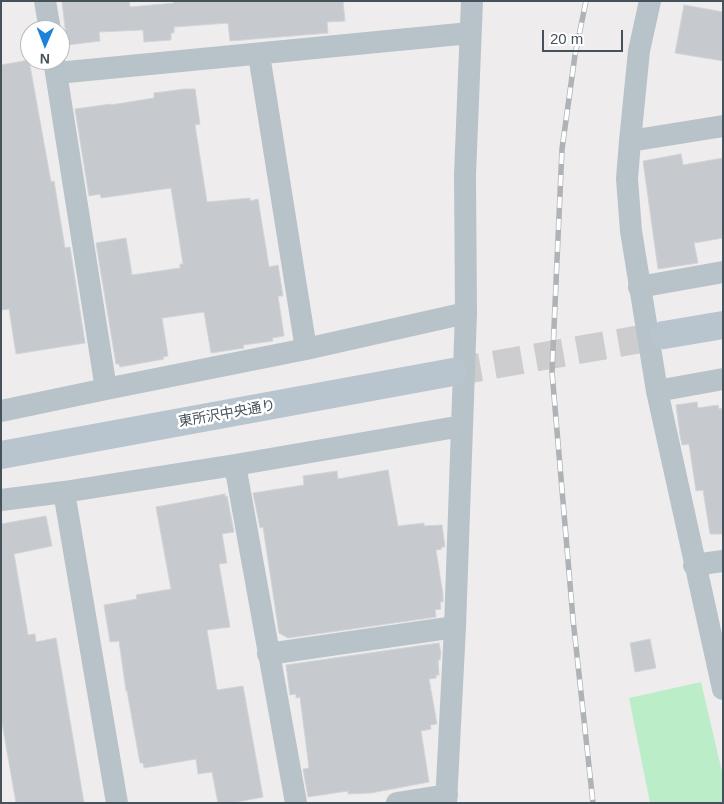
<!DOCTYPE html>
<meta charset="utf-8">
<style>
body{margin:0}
#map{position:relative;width:724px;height:804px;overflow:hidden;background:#efeced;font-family:Helvetica,sans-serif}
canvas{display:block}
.frame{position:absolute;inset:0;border:2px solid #455259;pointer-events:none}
.north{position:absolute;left:20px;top:20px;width:50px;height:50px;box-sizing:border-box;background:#fff;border:1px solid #b5babd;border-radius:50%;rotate:181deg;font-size:14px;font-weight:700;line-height:20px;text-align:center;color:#455259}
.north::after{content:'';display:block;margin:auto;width:18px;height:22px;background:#1e83d8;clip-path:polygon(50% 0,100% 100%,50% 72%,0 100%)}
.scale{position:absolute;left:542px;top:30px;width:81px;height:22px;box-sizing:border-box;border:2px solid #455259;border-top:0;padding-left:6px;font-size:15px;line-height:18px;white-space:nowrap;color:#455259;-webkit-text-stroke:4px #fff;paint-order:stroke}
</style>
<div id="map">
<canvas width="724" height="804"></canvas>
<div class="frame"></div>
<div class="north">N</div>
<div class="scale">20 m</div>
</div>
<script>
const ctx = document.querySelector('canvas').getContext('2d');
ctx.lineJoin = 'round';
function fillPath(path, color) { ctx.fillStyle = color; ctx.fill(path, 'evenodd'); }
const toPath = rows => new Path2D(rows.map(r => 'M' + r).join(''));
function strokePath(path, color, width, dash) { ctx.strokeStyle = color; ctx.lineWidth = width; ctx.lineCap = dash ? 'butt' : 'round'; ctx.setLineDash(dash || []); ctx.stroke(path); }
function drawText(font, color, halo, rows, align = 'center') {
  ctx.font = font + ' Helvetica,"Noto Sans JP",sans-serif'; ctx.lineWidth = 5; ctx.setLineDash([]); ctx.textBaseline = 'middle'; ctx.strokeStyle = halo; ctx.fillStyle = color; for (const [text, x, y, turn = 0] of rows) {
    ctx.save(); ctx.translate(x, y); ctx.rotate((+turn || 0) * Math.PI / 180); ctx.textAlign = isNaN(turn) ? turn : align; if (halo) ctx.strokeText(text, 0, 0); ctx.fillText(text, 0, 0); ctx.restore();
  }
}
fillPath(toPath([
 [701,682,723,776,723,803,650,803,629,698]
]), '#bbedc9');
const building = toPath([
 [62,1,129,1,130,7,174,3,174,1,343,1,345,21,327,22,328,33,230,41,228,23,174,27,174,33,171,33,171,40,144,42,143,30,99,32,100,41,67,45,62,1],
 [684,5,723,12,723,61,675,53,684,5],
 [29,60,51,182,54,181,65,248,70,247,85,343,16,354,9,309,1,310,1,65,29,60],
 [185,89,195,89,200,124,195,125,207,202,250,198,250,201,258,199,269,267,278,265,283,296,278,296,284,336,272,338,273,341,243,345,244,348,211,353,204,312,162,318,168,356,163,357,164,359,120,367,119,364,116,364,96,243,126,238,132,275,180,268,180,264,183,264,171,188,101,198,100,194,89,196,75,109,111,104,111,105,154,98,154,93,185,89],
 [681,154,683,165,723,158,723,238,694,243,698,263,658,269,643,161,681,154],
 [697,402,698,408,718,405,719,409,723,408,723,534,710,534,703,490,696,491,689,444,682,445,680,435,676,405,697,402],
 [388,470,398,526,424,523,424,526,442,525,445,547,441,547,442,549,436,550,443,595,443,602,440,602,441,609,435,610,436,617,288,638,279,633,263,527,260,528,253,493,304,485,303,476,337,471,338,479,388,470],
 [225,494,225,497,227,496,234,532,222,534,227,563,219,564,230,627,207,630,217,690,243,686,263,797,232,803,218,803,212,772,198,774,196,759,144,768,143,763,140,763,127,691,126,691,119,641,110,642,104,605,137,599,136,595,171,589,156,507,225,494],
 [46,516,52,546,14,554,28,635,35,634,36,642,56,638,84,803,16,803,1,717,1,524,46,516],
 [650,639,656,668,635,672,630,643,650,639],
 [439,643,441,653,440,660,438,660,439,675,436,675,436,678,429,679,437,724,430,725,431,729,421,731,429,782,371,793,348,794,348,791,308,797,303,769,309,768,300,697,296,698,296,694,290,695,286,665,439,643]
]);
fillPath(building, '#c6cacf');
strokePath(building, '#d0d4d8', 1);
strokePath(toPath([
 [453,372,664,335]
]), '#cdcdcf', 28, [28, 14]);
strokePath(toPath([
 [45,1,50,30],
 [650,1,639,51,630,141,627,179,631,231,657,391,723,689],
 [259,55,306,349],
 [54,60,106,389],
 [57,73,470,33],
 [630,141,723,126],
 [639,287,723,272],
 [657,391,723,379],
 [1,411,106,389,306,349,466,313],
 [235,465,296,803],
 [1,500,64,492],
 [694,565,723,561],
 [268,654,455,627],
 [117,803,64,492,235,465,462,426],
 [397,803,447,795],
 [446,803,455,627,466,313,465,175,472,1]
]), '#b8c3c9', 22);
strokePath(toPath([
 [664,335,723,325],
 [1,455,453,372]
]), '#b8c5ce', 28);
const rail = toPath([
 [586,1,575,55,562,149,552,372,573,619,593,803]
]);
strokePath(rail, '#afb3b7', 5.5);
strokePath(rail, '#fff', 4, [11]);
drawText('14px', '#455259', '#fff', [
 ["東所沢中央通り",227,414,-10]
]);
</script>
